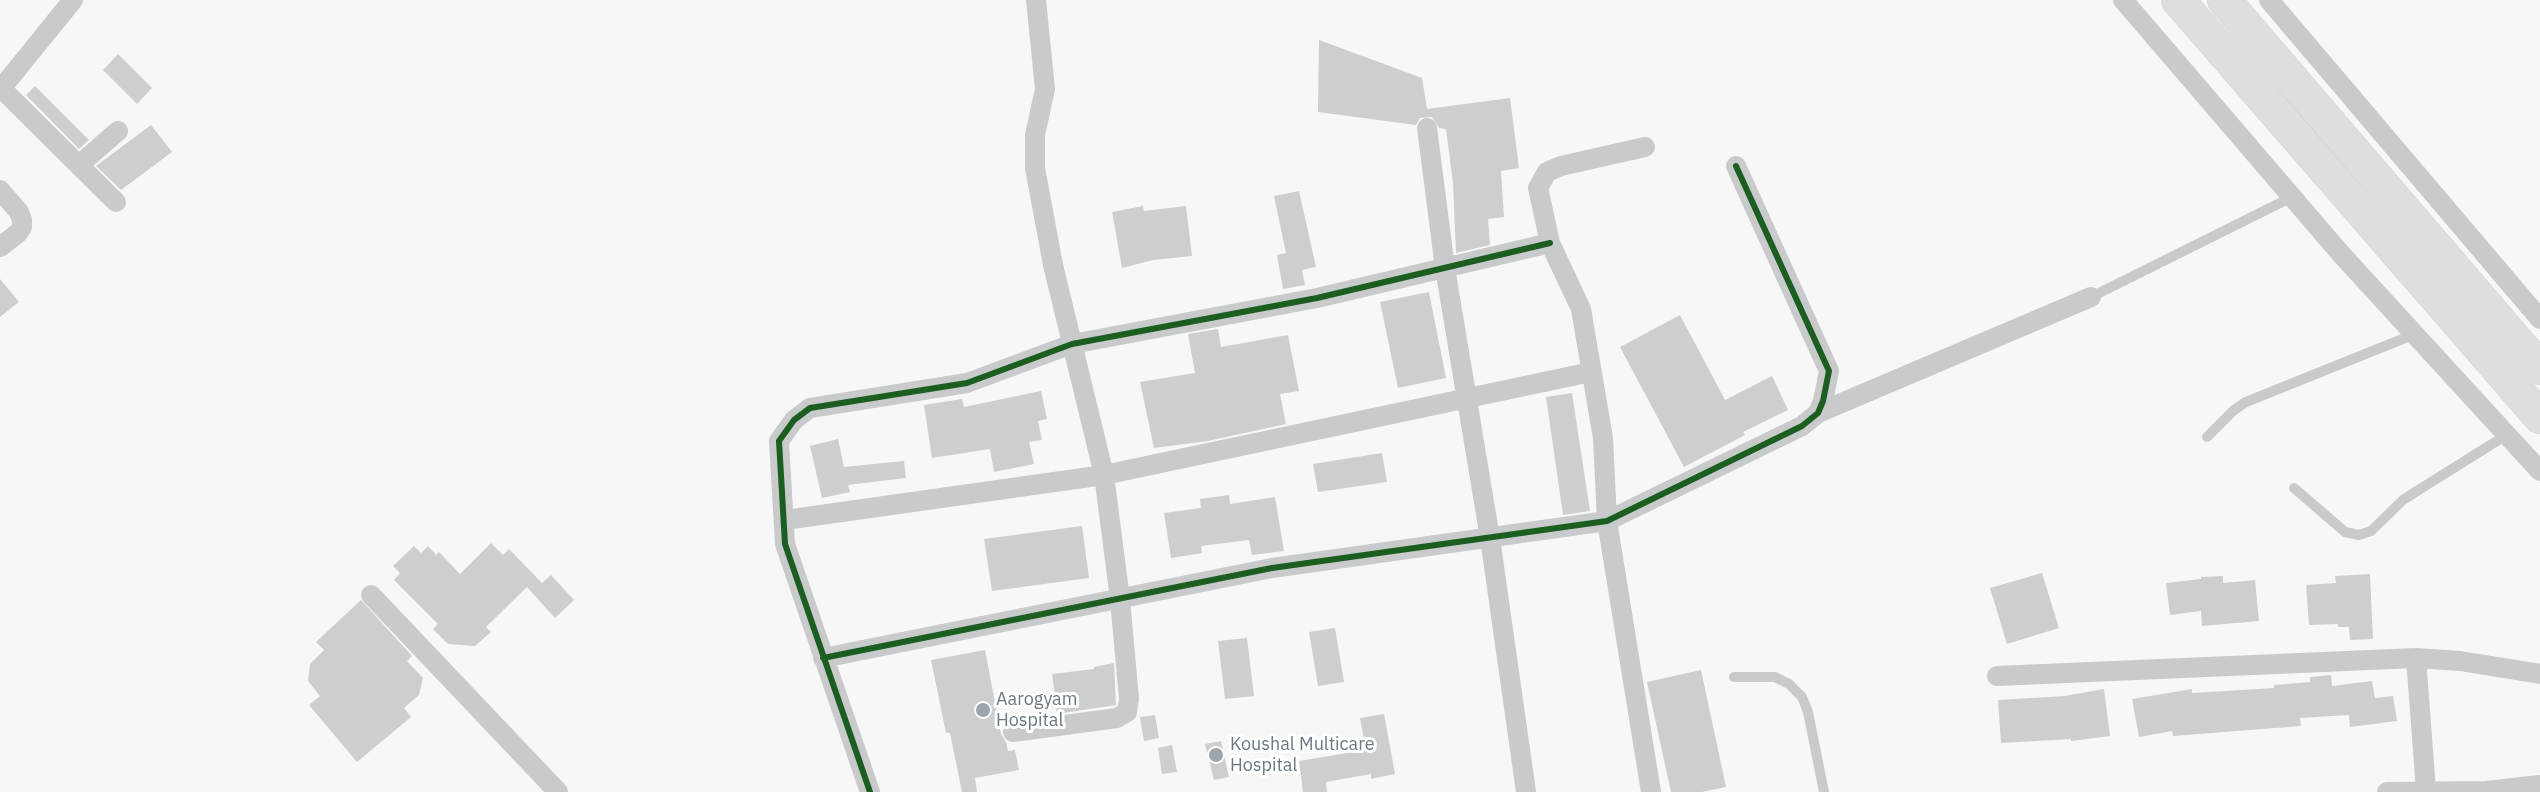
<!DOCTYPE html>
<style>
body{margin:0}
canvas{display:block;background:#f7f7f7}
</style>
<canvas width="2540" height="792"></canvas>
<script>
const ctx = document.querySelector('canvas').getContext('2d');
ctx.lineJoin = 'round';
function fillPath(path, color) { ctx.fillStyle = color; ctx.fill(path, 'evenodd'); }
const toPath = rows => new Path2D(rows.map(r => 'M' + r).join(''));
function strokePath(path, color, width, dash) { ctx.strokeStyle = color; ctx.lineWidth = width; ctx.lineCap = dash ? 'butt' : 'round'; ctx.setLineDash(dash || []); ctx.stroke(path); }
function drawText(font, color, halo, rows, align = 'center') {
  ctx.font = font + ' "IBM Plex Sans",sans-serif'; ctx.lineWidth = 6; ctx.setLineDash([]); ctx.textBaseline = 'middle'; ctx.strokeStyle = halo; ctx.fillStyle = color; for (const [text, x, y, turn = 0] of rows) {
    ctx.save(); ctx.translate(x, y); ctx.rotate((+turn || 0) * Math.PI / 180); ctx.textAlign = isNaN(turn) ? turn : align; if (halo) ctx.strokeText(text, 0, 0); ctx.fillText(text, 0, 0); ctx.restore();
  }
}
fillPath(toPath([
 [1319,40,1422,78,1427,109,1510,98,1519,168,1501,171,1504,217,1488,219,1490,245,1456,253,1453,183,1446,129,1439,128,1432,117,1420,118,1416,125,1318,112],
 [118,54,152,88,137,104,103,70],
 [35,86,89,140,79,149,26,95],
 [151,125,172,152,121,190,96,166],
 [1299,191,1316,267,1302,270,1305,285,1283,289,1277,255,1286,253,1274,196],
 [1143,206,1144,211,1186,206,1192,256,1153,260,1122,268,1112,212],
 [0,279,19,302,0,317],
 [1429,292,1446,378,1398,388,1380,302],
 [1680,315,1725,400,1772,376,1788,410,1743,432,1745,435,1684,467,1620,347],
 [1218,329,1221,347,1288,335,1299,391,1280,394,1286,424,1208,441,1154,448,1140,382,1195,373,1188,334],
 [1041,391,1047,419,1038,421,1042,440,1029,442,1034,464,994,472,990,449,932,458,924,405,962,399,964,407],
 [1572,393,1590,511,1563,515,1546,397],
 [838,439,844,467,904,461,906,478,848,485,850,492,822,498,810,446],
 [1382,453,1387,482,1318,492,1313,464],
 [1229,495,1230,504,1275,497,1284,551,1252,555,1249,540,1201,546,1202,553,1171,558,1164,513,1201,508,1200,499],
 [1082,526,1089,578,992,591,984,539],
 [491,543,503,555,509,549,542,583,551,575,574,600,555,618,527,587,486,627,491,632,475,646,448,644,433,629,438,624,394,580,400,573,393,566,414,546,421,553,428,546,436,555,439,552,460,574],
 [2042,573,2059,628,2007,644,1990,588],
 [2370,574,2373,639,2350,640,2349,627,2338,627,2338,624,2309,625,2306,585,2336,583,2335,576],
 [2223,576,2223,583,2255,580,2259,621,2202,626,2201,611,2170,615,2166,583,2201,579,2201,577],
 [361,600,412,656,407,661,423,678,419,695,404,708,411,717,357,762,309,705,320,696,308,681,310,664,324,650,316,642],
 [1335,628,1344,682,1318,686,1309,632],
 [1247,638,1254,696,1225,699,1218,641],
 [985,650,1001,734,1006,742,1008,751,1015,750,1019,770,975,778,977,792,962,792,950,733,946,733,931,660],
 [1114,663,1116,705,1057,714,1052,674,1094,669,1094,667],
 [1701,670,1726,787,1702,792,1671,792,1647,682],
 [2331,675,2332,686,2372,681,2375,698,2393,696,2397,721,2350,727,2349,715,2300,718,2301,726,2173,736,2172,731,2139,737,2132,699,2192,689,2192,693,2274,688,2274,685,2310,682,2310,677],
 [2104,689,2110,736,2071,741,2071,739,2001,743,1998,700,2065,696],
 [1384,714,1395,774,1371,779,1371,774,1326,782,1327,792,1303,792,1299,761,1366,750,1360,718],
 [1155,715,1159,738,1144,741,1140,717],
 [1221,741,1229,777,1214,780,1205,744],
 [1172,745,1177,772,1162,774,1158,748]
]), '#cdcecf');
const trunk = toPath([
 [2178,0,2540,417],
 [2224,0,2540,368]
]);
strokePath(trunk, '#d2d3d3', 34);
strokePath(toPath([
 [2091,297,2292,197],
 [2207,437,2234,410,2246,402,2415,334],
 [2294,488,2345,532,2359,535,2371,531,2403,500,2417,491,2508,434],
 [1734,677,1775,677,1789,684,1802,697,1808,712,1824,792]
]), '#c8cacb', 10);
strokePath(toPath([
 [2123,0,2341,254,2540,471],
 [2269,0,2540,319],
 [2,89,116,202],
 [0,90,73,0],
 [1427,128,1445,268,1490,538,1526,792],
 [1645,147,1561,166,1547,172,1538,188,1550,243,1581,309,1603,438,1607,521,1651,792],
 [79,165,118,131],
 [0,190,19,212,22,220,22,227,18,233,0,247],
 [1818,413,2091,297],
 [785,520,1104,475,1591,372],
 [371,595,558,792],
 [823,658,1272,568,1607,521,1802,426,1818,413,1823,401,1829,371,1736,166],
 [2416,658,2426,790],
 [1997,676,2416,658,2460,661,2540,674],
 [1013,732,1117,718,1127,712,1129,699,1120,599,1104,475,1053,265,1035,168,1035,135,1045,89,1036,0],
 [870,792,785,544,779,441,794,420,810,408,967,383,1072,344,1317,298,1550,243],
 [2387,792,2486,791,2540,785]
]), '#c8cacb', 20);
strokePath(trunk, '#dededf', 33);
strokePath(toPath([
 [823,658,1272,568,1607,521,1802,426,1818,413,1823,401,1829,371,1736,166],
 [870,792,785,544,779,441,794,420,810,408,967,383,1072,344,1317,298,1550,243]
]), '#1b5e20', 6);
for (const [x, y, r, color] of [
 [983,710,8,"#9ca4ac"],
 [1216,755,8,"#9ca4ac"]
]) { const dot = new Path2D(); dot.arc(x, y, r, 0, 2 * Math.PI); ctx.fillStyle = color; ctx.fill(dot); strokePath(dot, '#fff', 2); }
drawText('18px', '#6b7883', '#fff', [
 ["Aarogyam",996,700],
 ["Hospital",996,721],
 ["Koushal Multicare",1230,745],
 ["Hospital",1230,766]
], 'left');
</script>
